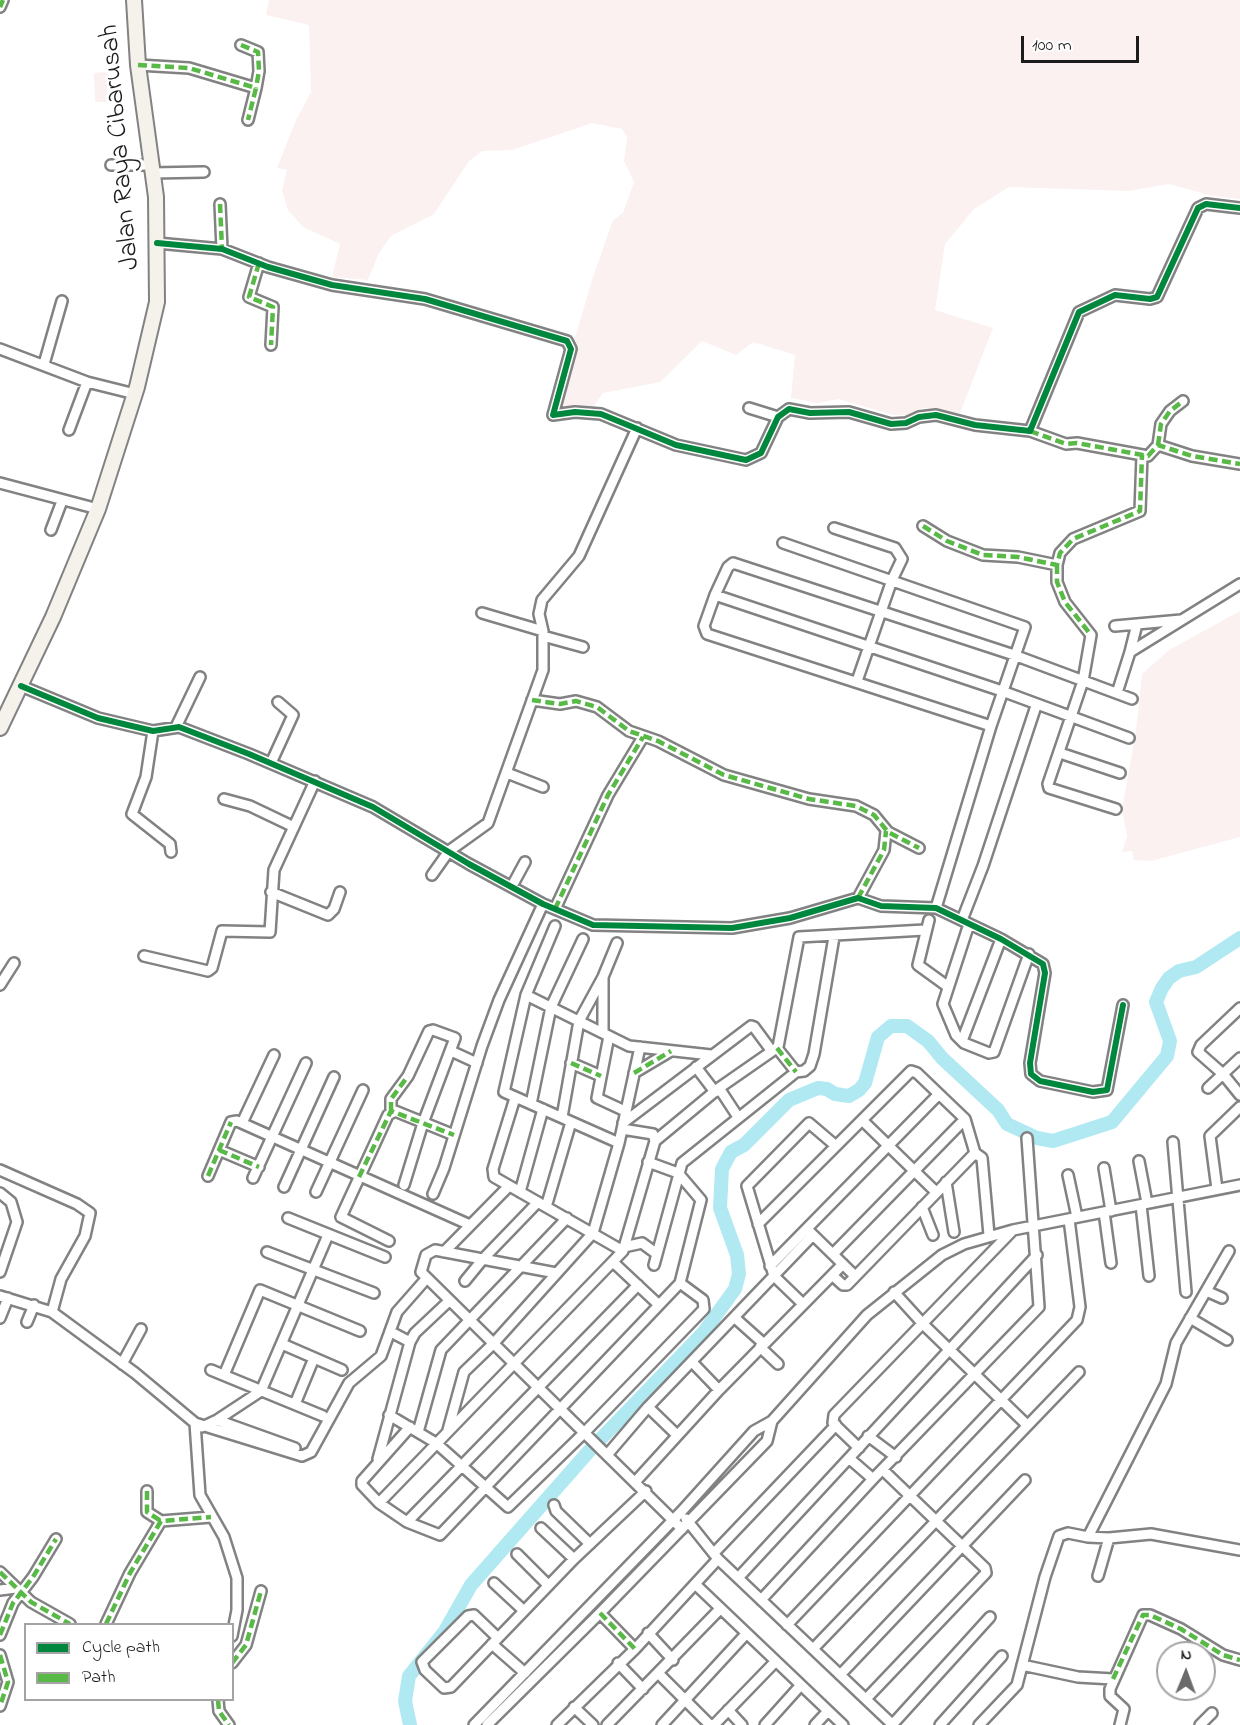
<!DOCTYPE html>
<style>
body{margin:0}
#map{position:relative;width:1240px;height:1725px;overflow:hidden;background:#fff;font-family:"Indie Flower",sans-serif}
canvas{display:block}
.legend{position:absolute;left:24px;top:1623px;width:210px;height:78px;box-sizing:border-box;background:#fff;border:2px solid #a4a4a4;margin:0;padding:8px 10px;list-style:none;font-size:18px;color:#1c1c1c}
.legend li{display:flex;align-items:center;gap:12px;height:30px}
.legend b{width:30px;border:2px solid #a4a4a4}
.north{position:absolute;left:1156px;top:1641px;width:60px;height:60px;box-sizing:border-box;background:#fff;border:2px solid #a4a4a4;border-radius:50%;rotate:1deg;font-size:16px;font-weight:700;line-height:24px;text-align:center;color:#1c1c1c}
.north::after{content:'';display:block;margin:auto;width:21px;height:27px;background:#6b6b6b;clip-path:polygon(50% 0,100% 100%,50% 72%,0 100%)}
.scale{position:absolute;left:1021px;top:36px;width:118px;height:27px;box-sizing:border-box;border:3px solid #1c1c1c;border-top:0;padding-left:8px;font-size:18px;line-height:21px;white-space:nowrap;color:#1c1c1c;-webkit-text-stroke:4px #fff;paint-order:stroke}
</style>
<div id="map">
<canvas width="1240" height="1725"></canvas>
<ul class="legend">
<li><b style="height:8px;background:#00873e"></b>Cycle path</li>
<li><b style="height:8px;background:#58b947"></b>Path</li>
</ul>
<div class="north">N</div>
<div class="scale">100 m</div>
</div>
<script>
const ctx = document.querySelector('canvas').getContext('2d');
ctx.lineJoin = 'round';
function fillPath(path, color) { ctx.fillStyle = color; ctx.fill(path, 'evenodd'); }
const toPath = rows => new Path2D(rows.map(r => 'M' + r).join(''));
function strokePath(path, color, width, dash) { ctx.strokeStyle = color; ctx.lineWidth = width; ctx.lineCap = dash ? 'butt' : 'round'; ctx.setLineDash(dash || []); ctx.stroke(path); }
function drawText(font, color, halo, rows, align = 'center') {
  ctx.font = font + ' "Indie Flower",sans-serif'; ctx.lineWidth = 6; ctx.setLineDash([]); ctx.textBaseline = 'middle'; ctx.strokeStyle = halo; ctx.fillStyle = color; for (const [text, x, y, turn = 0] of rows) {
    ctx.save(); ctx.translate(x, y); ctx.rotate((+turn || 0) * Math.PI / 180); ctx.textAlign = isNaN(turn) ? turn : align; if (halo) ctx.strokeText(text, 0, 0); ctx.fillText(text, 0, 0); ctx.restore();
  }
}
fillPath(toPath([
 [269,0,1240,0,1240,199,1213,196,1169,184,1129,191,1009,187,974,209,945,244,935,310,993,328,960,413,922,408,910,415,893,415,839,399,817,403,791,398,795,355,753,342,736,355,702,341,660,382,603,393,594,406,554,410,592,280,613,220,623,213,634,182,624,161,627,137,622,129,592,123,512,150,482,151,469,161,434,214,391,236,379,253,368,280,332,277,340,244,303,227,288,210,282,190,287,170,277,168,296,120,311,92,309,25,266,15],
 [107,72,108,102,95,102,94,73],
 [1240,611,1240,837,1151,861,1134,860,1132,851,1122,852,1127,836,1122,809,1136,731,1142,674,1169,650]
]), '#fbf1f1');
strokePath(toPath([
 [410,1725,405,1701,409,1676,445,1631,471,1585,590,1450,703,1333,735,1289,739,1274,737,1255,720,1208,722,1169,731,1152,744,1145,789,1100,818,1088,827,1089,835,1094,849,1096,859,1090,865,1083,878,1037,891,1026,907,1026,928,1041,942,1058,998,1110,1007,1124,1037,1138,1053,1141,1112,1122,1167,1056,1170,1041,1156,1002,1162,988,1169,978,1179,971,1196,967,1240,938]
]), '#b1e9f2', 14);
const minor = toPath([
 [0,7,3,0],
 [241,45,258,52,259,71,256,88],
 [138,65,189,68,256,88,248,120],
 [111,165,151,165],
 [152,173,204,172],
 [220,204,222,249],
 [157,243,222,249,268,267,332,285,425,299,567,341,571,349,553,415,575,412,601,414,676,445,746,460,761,453,778,417,789,409,810,413,849,412,891,424,906,423,919,417,936,415,975,425,1030,431,1079,312,1115,295,1150,299,1157,297,1198,208,1206,204,1240,208],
 [259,263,249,297,273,307,271,345],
 [0,349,87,382,135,394],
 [44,364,62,301],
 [749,408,778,417],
 [69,430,87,382],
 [1030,431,1066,444,1077,443,1148,456,1158,445,1192,456,1240,464],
 [1158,445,1161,424,1170,411,1183,401],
 [0,483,98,509],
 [923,526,947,541,983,555,1018,557,1057,565,1060,553,1073,539,1140,511,1142,455],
 [834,528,895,548,902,559,892,580,857,681],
 [51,530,62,501],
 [783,543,1025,627,991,726,936,908],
 [1057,565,1057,582,1065,602,1091,635,1083,681,1048,784,1049,788,1116,809],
 [715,595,728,567,733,563,1014,655,1132,699],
 [482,613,543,631],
 [1115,626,1181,620],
 [543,636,583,647],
 [1130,652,1137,624],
 [21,686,98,718,153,731,179,727,249,754,373,807,469,864,543,904,593,925,732,928,790,918,858,898,881,906,936,908,1001,939,1043,964,1045,973,1030,1063,1031,1074,1040,1081,1093,1092,1107,1090,1123,1005],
 [1117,693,1130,652,1240,584],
 [532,700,560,704,576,701,597,707,629,731,658,741,724,775,809,799,856,806,874,815,888,832,919,848],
 [991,726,707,634,704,626,715,595,1002,691,1129,738],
 [176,727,200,677],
 [153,731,146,777,132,814,170,844,171,852],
 [1060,753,1120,773],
 [271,763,293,715,278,702],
 [507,773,543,787],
 [224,799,250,806,294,827],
 [432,875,449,851,488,823,543,670,543,631,539,614,542,600,579,556,637,428],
 [512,886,525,862],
 [271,892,328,915,334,909,340,892],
 [858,898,884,850,886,831],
 [555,909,608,795,643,737],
 [929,920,918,965,947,986],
 [962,920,983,866,1036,706],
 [969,924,943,1004,956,1035,964,1043,989,1053,994,1052,1029,954],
 [555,926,526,995,504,1092,619,1143],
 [144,956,208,971,212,968,222,931,270,932,274,870,315,781],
 [0,985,14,963],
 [526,995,629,1046,711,1055],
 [1240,1008,1201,1045,1198,1052,1223,1074,1240,1095],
 [603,1033,603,978],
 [609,1036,597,1098,625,1111],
 [962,1041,1001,939],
 [777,1048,796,1072],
 [451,1051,477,1063],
 [571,1063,601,1076],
 [696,1067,715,1092],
 [634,1073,671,1051],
 [719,1088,738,1117],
 [1208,1088,1240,1058],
 [515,1098,493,1169,494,1177,623,1251],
 [531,1104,551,1007,583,939],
 [391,1111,391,1099,408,1076,429,1031,433,1030,455,1038,423,1123,404,1185],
 [562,1117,579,1021,603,977,617,943],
 [862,1120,936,1192],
 [242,1123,274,1055],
 [623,1123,751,1026,754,1027,771,1050],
 [655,1141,719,1088,778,1047,799,937,925,930],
 [1173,1142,1186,1292],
 [219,1150,259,1167],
 [1139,1161,1147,1203],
 [1104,1168,1111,1211],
 [0,1170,77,1204,90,1213,85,1236,61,1279,52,1312],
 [1068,1175,1077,1217],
 [208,1176,231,1122,237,1121,470,1225],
 [253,1178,306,1063],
 [946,1182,954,1232],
 [284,1187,334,1077],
 [1217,1189,1210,1136,1240,1107],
 [316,1192,363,1090],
 [520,1192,543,1109],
 [0,1193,11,1202,17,1222,0,1272],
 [433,1194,444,1168,482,1046,499,1000,543,904],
 [1141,1205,1149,1276],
 [546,1207,571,1122],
 [922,1207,933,1235],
 [1104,1212,1111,1263],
 [288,1218,385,1257],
 [758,1224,911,1071,917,1073,965,1119,975,1153,982,1158,989,1235],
 [810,1232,855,1276],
 [389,1241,341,1217,388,1115,395,1111,454,1135],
 [624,1247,642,1243,657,1254],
 [267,1252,374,1293],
 [444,1252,509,1186],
 [833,1254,965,1119],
 [613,1262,659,1305],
 [654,1265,682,1163,796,1072,804,1071,810,1066,814,1054,834,937],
 [770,1266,938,1095],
 [556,1273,435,1250,426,1255,421,1272,682,1529],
 [832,1275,843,1285,847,1285,975,1153],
 [465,1281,483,1259,538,1202],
 [1206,1291,1229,1251],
 [894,1292,924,1325,1026,1424],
 [0,1296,52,1312,135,1373,195,1423,302,1456,311,1452,349,1383,381,1356,397,1312,426,1279],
 [802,1303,774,1276,747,1186,809,1123,836,1146],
 [0,1318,8,1298],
 [735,1318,763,1343],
 [1190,1318,1227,1340],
 [27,1322,34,1305],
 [391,1332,410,1342],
 [282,1344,342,1370],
 [760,1347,778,1364],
 [692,1362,719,1390],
 [122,1364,141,1329],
 [211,1370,323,1416],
 [224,1375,260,1290,360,1331],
 [295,1404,314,1358],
 [648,1407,677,1435],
 [389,1415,436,1443,508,1507,585,1432,704,1309,703,1300,680,1283],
 [217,1420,295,1448],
 [195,1423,200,1495,224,1537,237,1578,237,1610,232,1636],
 [202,1427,217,1420,261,1391,328,1235],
 [410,1427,362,1481,362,1485,379,1503,407,1522,440,1535,680,1283,701,1200,678,1173,648,1162],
 [448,1430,464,1372,493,1344,593,1233,619,1143,640,1047],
 [418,1432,441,1350,567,1218],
 [868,1436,896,1457],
 [859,1448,833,1423,834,1415,1013,1230,1240,1185],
 [607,1455,648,1407,813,1235],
 [378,1459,410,1342,415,1333,449,1301],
 [850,1459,873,1479],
 [636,1481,719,1390,843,1264],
 [147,1491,147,1512,161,1521],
 [379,1503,623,1251,655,1141,653,1134,622,1129],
 [554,1505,556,1511,590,1544],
 [686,1519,718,1559,893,1725],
 [407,1522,638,1285],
 [541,1528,574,1559],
 [1088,1537,1109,1538,1151,1534,1240,1550],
 [714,1553,836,1425],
 [517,1554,548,1585],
 [0,1572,31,1602,70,1624],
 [1098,1576,1109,1538],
 [738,1578,1037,1255],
 [494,1583,523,1610],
 [695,1584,843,1725],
 [0,1590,16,1588],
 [761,1600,873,1479,1039,1307,1027,1138],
 [600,1613,635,1649],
 [474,1615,498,1638,451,1687,444,1688,425,1670,422,1662,468,1616,474,1615],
 [106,1624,130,1573,161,1521,211,1517],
 [787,1625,1077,1320,1080,1307,1069,1219],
 [648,1633,673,1660],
 [0,1635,13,1603,33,1577,56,1539],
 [498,1638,574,1559,646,1491],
 [492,1644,525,1673],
 [813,1649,1079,1372],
 [0,1655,8,1682,0,1706],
 [232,1663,246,1645,261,1591],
 [618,1663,643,1689],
 [1022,1665,1078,1677,1113,1679],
 [659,1674,710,1725],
 [840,1675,1025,1480],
 [866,1699,986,1573,985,1568,883,1470],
 [218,1700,219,1711,229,1725],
 [574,1707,593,1725],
 [728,1710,742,1725],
 [474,1725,681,1512,754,1431,772,1421,867,1315,942,1255,964,1244,1013,1230],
 [487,1725,600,1613,767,1441,772,1421],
 [557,1725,635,1649,718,1559],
 [607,1725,720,1609],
 [662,1725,746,1634],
 [714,1725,775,1662],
 [765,1725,800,1686],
 [815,1725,828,1711],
 [892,1725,990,1617],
 [940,1725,1002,1656],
 [979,1725,1017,1685,1045,1577,1059,1536,1068,1533,1088,1537,1166,1384,1176,1343,1206,1291,1222,1298],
 [1120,1725,1124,1709,1110,1696,1110,1689,1143,1615,1150,1615,1181,1629,1223,1655,1240,1660],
 [1200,1725,1212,1713]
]);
const primary = toPath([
 [0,728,53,617,98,509,137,387,157,302,156,197,138,65,134,0]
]);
strokePath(minor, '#828282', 14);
strokePath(primary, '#828282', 18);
strokePath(minor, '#fff', 9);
strokePath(primary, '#f5f1eb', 14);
strokePath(toPath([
 [0,7,3,0],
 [241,45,258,52,259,71,256,88],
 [138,65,189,68,256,88,248,120],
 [220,204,222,249],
 [259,263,249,297,273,307,271,345],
 [1030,431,1066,444,1077,443,1148,456,1158,445,1192,456,1240,464],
 [1158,445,1161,424,1170,411,1183,401],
 [923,526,947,541,983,555,1018,557,1057,565,1060,553,1073,539,1140,511,1142,455],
 [1057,565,1057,582,1065,602,1091,635],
 [532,700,560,704,576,701,597,707,629,731,658,741,724,775,809,799,856,806,874,815,888,832,919,848],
 [858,898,884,850,886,831],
 [555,909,608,795,643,737],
 [777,1048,796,1072],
 [571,1063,601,1076],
 [634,1073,671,1051],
 [391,1111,391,1099,408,1076],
 [219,1150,259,1167],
 [208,1176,231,1122],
 [359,1177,391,1111,454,1135],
 [147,1491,147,1512,161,1521],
 [0,1572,31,1602,70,1624],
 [600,1613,635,1649],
 [106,1624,130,1573,161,1521,211,1517],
 [0,1635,13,1603,33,1577,56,1539],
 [0,1655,8,1682,0,1706],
 [232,1663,246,1645,261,1591],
 [1113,1679,1143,1615,1150,1615,1181,1629,1223,1655,1240,1660],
 [218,1700,219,1711,229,1725]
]), '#58b947', 4.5, [9, 4.5]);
strokePath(toPath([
 [157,243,222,249,268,267,332,285,425,299,567,341,571,349,553,415,575,412,601,414,676,445,746,460,761,453,778,417,789,409,810,413,849,412,891,424,906,423,919,417,936,415,975,425,1030,431,1079,312,1115,295,1150,299,1157,297,1198,208,1206,204,1240,208],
 [21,686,98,718,153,731,179,727,249,754,373,807,469,864,543,904,593,925,732,928,790,918,858,898,881,906,936,908,1001,939,1043,964,1045,973,1030,1063,1031,1074,1040,1081,1093,1092,1107,1090,1123,1005]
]), '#00873e', 6);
drawText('27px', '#1c1c1c', '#fff', [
 ["Jalan Raya Cibarusah",122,147,-95]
]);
</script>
